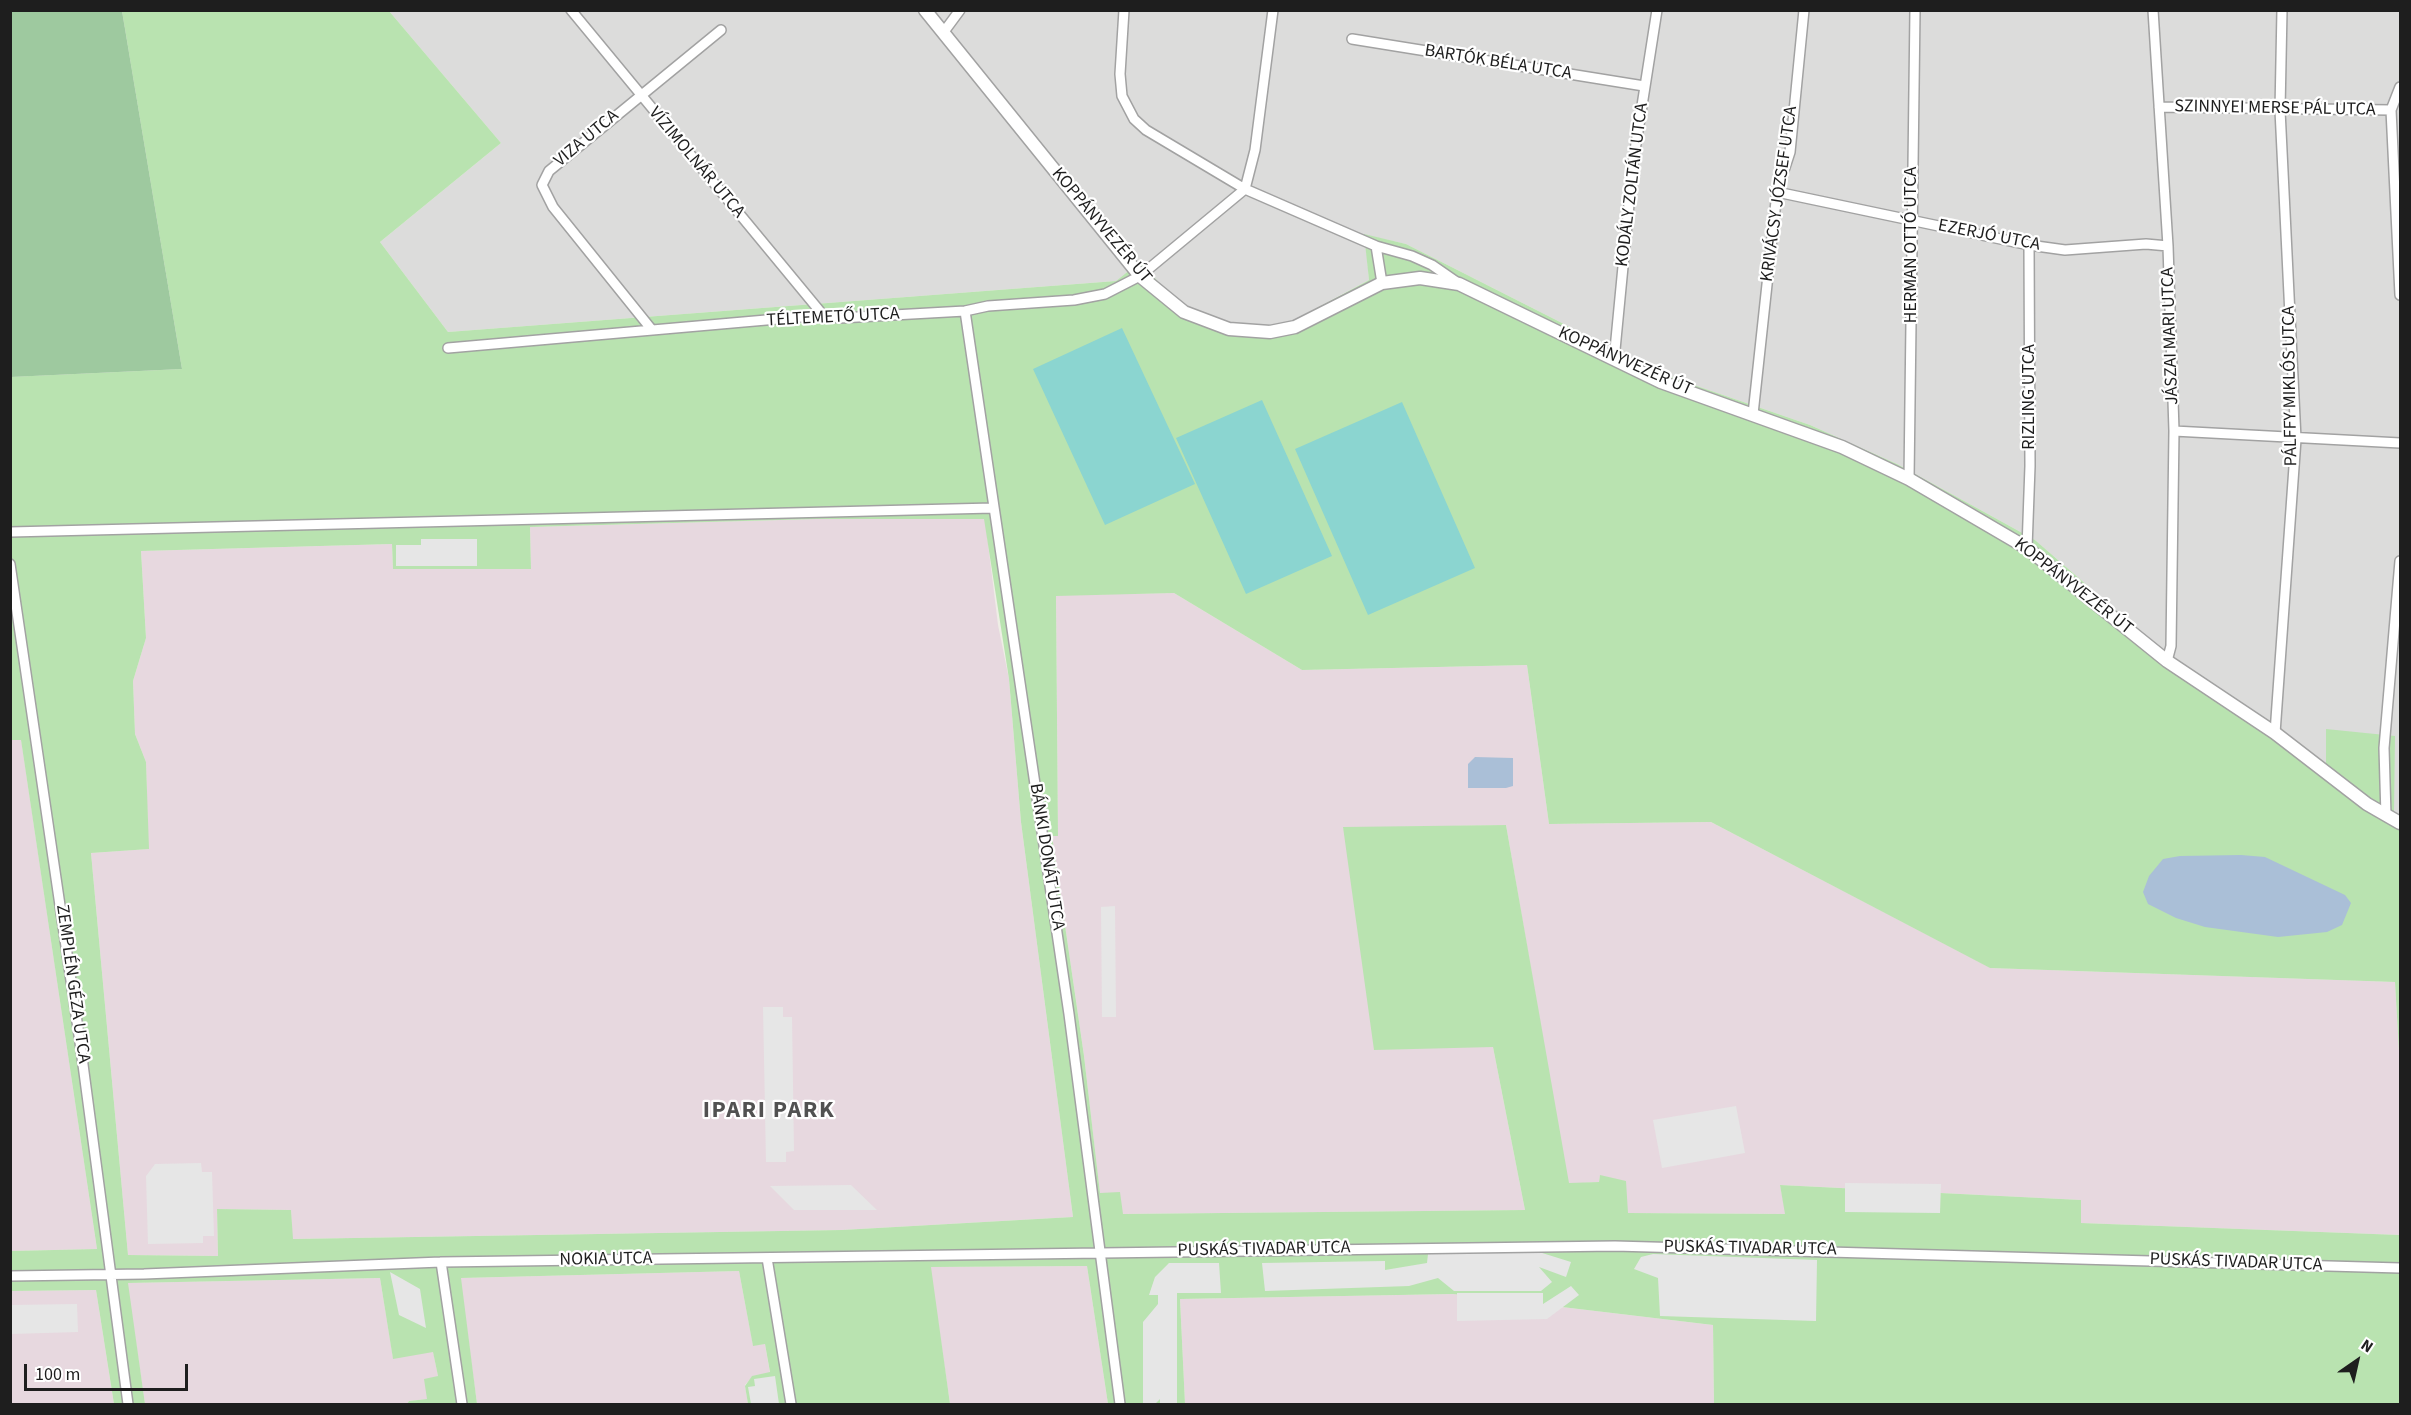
<!DOCTYPE html>
<meta charset="utf-8">
<style>
body{margin:0}
#map{position:relative;width:2411px;height:1415px;overflow:hidden;background:#eeeee5;font-family:"Source Sans 3",sans-serif}
canvas{display:block}
.frame{position:absolute;inset:0;border:12px solid #1e1e1e;pointer-events:none}
.north{position:absolute;left:2327px;top:1331px;width:60px;height:60px;-webkit-text-stroke:4px #fff;paint-order:stroke;rotate:34deg;font-size:16px;font-weight:700;line-height:24px;text-align:center;color:#1e1e1e}
.north::after{content:'';display:block;margin:auto;width:21px;height:27px;background:#1e1e1e;clip-path:polygon(50% 0,100% 100%,50% 72%,0 100%)}
.scale{position:absolute;left:24px;top:1364px;width:164px;height:27px;box-sizing:border-box;border:3px solid #1e1e1e;border-top:0;padding-left:8px;font-size:18px;line-height:21px;white-space:nowrap;color:#1e1e1e;-webkit-text-stroke:4px #fff;paint-order:stroke}
</style>
<div id="map">
<canvas width="2411" height="1415"></canvas>
<div class="frame"></div>
<div class="north">N</div>
<div class="scale">100 m</div>
</div>
<script>
const ctx = document.querySelector('canvas').getContext('2d');
ctx.lineJoin = 'round';
function fillPath(path, color) { ctx.fillStyle = color; ctx.fill(path, 'evenodd'); }
const toPath = rows => new Path2D(rows.map(r => 'M' + r).join(''));
function strokePath(path, color, width, dash) { ctx.strokeStyle = color; ctx.lineWidth = width; ctx.lineCap = dash ? 'butt' : 'round'; ctx.setLineDash(dash || []); ctx.stroke(path); }
function drawText(font, color, halo, rows, align = 'center') {
  ctx.font = font + ' "Source Sans 3",sans-serif'; ctx.lineWidth = 4.5; ctx.setLineDash([]); ctx.textBaseline = 'middle'; ctx.strokeStyle = halo; ctx.fillStyle = color; for (const [text, x, y, turn = 0] of rows) {
    ctx.save(); ctx.translate(x, y); ctx.rotate((+turn || 0) * Math.PI / 180); ctx.textAlign = isNaN(turn) ? turn : align; if (halo) ctx.strokeText(text, 0, 0); ctx.fillText(text, 0, 0); ctx.restore();
  }
}
fillPath(toPath([
 [389,11,2400,11,2400,815,2326,768,2284,731,2158,647,2035,540,1897,464,1810,425,1636,365,1562,323,1406,244,1365,235,1369,280,1292,321,1267,326,1236,325,1199,314,1169,295,1141,261,1116,281,448,332,380,242,501,143]
]), '#dcdcdb');
fillPath(toPath([
 [816,519,985,519,998,625,1009,679,1021,822,1073,1217,842,1230,292,1239,291,1210,217,1209,218,1256,128,1255,91,853,148,849,146,762,135,734,133,681,146,638,141,551,392,544,393,568,531,569,530,527],
 [1174,593,1302,670,1527,665,1549,824,1711,822,1991,968,2395,982,2400,1068,2400,1235,2080,1223,2081,1200,1780,1185,1786,1214,1627,1213,1600,1176,1599,1182,1568,1184,1506,825,1343,828,1493,1047,1525,1210,1123,1214,1100,1194,1084,1056,1052,836,1058,836,1056,595],
 [21,739,97,1249,11,1251,10,740],
 [1087,1266,1108,1404,950,1404,930,1267],
 [739,1271,753,1345,765,1344,770,1373,752,1377,745,1385,748,1404,477,1404,460,1278],
 [380,1278,393,1358,433,1351,438,1376,428,1399,409,1401,407,1404,145,1404,127,1283],
 [96,1290,114,1404,11,1404,10,1291],
 [1453,1294,1713,1325,1714,1404,1185,1404,1180,1299]
]), '#e7d8df');
fillPath(toPath([
 [122,11,389,11,501,143,380,242,448,332,1116,281,1141,261,1169,295,1199,314,1236,325,1267,326,1293,321,1369,280,1364,234,1406,244,1562,323,1636,365,1810,425,1897,464,2035,540,2158,647,2284,731,2326,767,2326,729,2395,736,2394,812,2400,815,2400,1068,2395,982,1990,968,1711,822,1549,824,1527,665,1302,670,1174,593,1056,596,1058,836,1052,836,1084,1056,1100,1193,1120,1192,1123,1214,1525,1210,1493,1047,1374,1050,1343,827,1506,825,1569,1183,1599,1182,1600,1175,1626,1181,1628,1213,1785,1214,1780,1185,2081,1200,2081,1223,2400,1235,2400,1404,1714,1404,1713,1325,1453,1294,1180,1299,1185,1404,1108,1404,1087,1266,931,1267,950,1404,748,1404,745,1386,752,1376,770,1372,765,1344,753,1346,739,1271,461,1278,477,1404,407,1404,409,1401,427,1399,424,1379,438,1376,433,1352,393,1359,380,1278,128,1283,145,1404,114,1404,96,1290,11,1291,11,1251,97,1249,21,740,11,740,10,377,182,369],
 [816,519,984,519,1009,679,1021,822,1073,1217,842,1230,293,1239,291,1210,217,1209,218,1256,128,1255,91,853,149,849,146,762,135,734,133,681,146,638,141,551,392,544,393,569,531,569,530,527]
]), '#b9e3b0');
fillPath(toPath([
 [10,11,122,11,182,369,11,377]
]), '#9ec99f');
fillPath(toPath([
 [1122,328,1195,484,1105,525,1033,369],
 [1262,400,1332,556,1246,594,1176,438],
 [1402,402,1475,568,1368,615,1295,449]
]), '#8bd5d0');
fillPath(toPath([
 [421,539,477,539,477,566,396,566,396,545,421,545],
 [1115,906,1116,1017,1102,1017,1101,907],
 [763,1007,783,1007,783,1017,792,1017,794,1151,786,1152,786,1162,766,1162],
 [1736,1106,1745,1153,1662,1168,1653,1120],
 [201,1163,202,1172,212,1172,214,1236,203,1236,203,1243,148,1244,146,1176,155,1164],
 [1845,1183,1941,1184,1940,1213,1845,1212],
 [851,1185,877,1210,794,1210,770,1186],
 [1539,1252,1571,1262,1566,1277,1539,1267,1552,1282,1541,1291,1454,1291,1438,1278,1409,1286,1265,1291,1262,1263,1385,1261,1385,1270,1427,1263,1428,1254],
 [1653,1254,1817,1260,1816,1321,1660,1316,1658,1278,1634,1269,1641,1257],
 [1169,1263,1219,1263,1221,1293,1177,1293,1177,1404,1160,1404,1160,1399,1155,1404,1143,1404,1143,1322,1158,1304,1158,1295,1149,1295,1155,1277],
 [390,1272,420,1289,426,1328,399,1315],
 [1571,1286,1579,1295,1547,1319,1457,1321,1457,1293,1543,1293,1543,1304],
 [77,1304,78,1332,11,1334,11,1305],
 [775,1376,779,1404,751,1404,748,1387,755,1386,754,1379]
]), '#e6e6e6');
fillPath(toPath([
 [1475,757,1513,758,1513,786,1506,788,1468,788,1468,764],
 [2241,855,2265,857,2345,895,2351,903,2342,925,2327,932,2278,937,2205,927,2176,918,2148,904,2143,892,2149,876,2163,859,2180,856]
]), '#aabfd7');
const minor = toPath([
 [571,10,823,315],
 [1124,10,1120,74,1122,96,1134,119,1146,130,1245,189,1376,246,1412,256,1432,265,1458,283],
 [2153,10,2168,246,2174,431,2171,646,2167,661],
 [943,33,960,10],
 [1352,39,1644,86],
 [2400,87,2391,110,2400,295],
 [2159,107,2391,110],
 [1777,192,2029,245,2065,250,2146,244,2168,246],
 [1376,246,1382,283],
 [965,311,1069,1014,1120,1404],
 [652,330,553,207,542,185,549,171,721,30],
 [448,348,823,315,840,318,965,311,988,306,1074,300,1105,294,1140,276,1245,189,1255,150,1273,10],
 [1614,360,1633,163,1657,10],
 [1753,414,1777,192,1790,152,1804,10],
 [2174,431,2400,443],
 [1909,479,1915,10],
 [10,532,993,508],
 [2027,548,2030,466,2029,245],
 [10,564,80,1042,128,1404],
 [2275,733,2296,439,2280,110,2282,10],
 [2386,816,2384,748,2400,561],
 [767,1258,791,1404],
 [441,1262,462,1404],
 [10,1276,144,1274,441,1262,1615,1246,2400,1268]
]);
const tertiary = toPath([
 [925,10,1140,276,1184,312,1229,329,1270,332,1295,327,1382,283,1420,278,1459,284,1661,382,1842,447,1909,479,2027,548,2167,661,2275,733,2367,804,2400,823]
]);
strokePath(minor, '#a2a2a2', 12);
strokePath(tertiary, '#a2a2a2', 15);
strokePath(minor, '#fff', 9);
strokePath(tertiary, '#fff', 12);
drawText('18px', '#1e1e1e', '#fff', [
 ["BARTÓK BÉLA UTCA",1498,63,9],
 ["SZINNYEI MERSE PÁL UTCA",2275,109,1],
 ["VIZA UTCA",587,139,-40],
 ["VÍZIMOLNÁR UTCA",696,163,50],
 ["KODÁLY ZOLTÁN UTCA",1633,185,-83],
 ["KRIVÁCSY JÓZSEF UTCA",1780,194,-82],
 ["KOPPÁNYVEZÉR ÚT",1101,226,50],
 ["EZERJÓ UTCA",1989,236,11],
 ["HERMAN OTTÓ UTCA",1912,245,-90],
 ["TÉLTEMETŐ UTCA",833,318,-3],
 ["JÁSZAI MARI UTCA",2171,336,-92],
 ["KOPPÁNYVEZÉR ÚT",1625,362,24],
 ["PÁLFFY MIKLÓS UTCA",2291,386,-91],
 ["RIZLING UTCA",2030,397,-90],
 ["KOPPÁNYVEZÉR ÚT",2073,587,38],
 ["BÁNKI DONÁT UTCA",1046,857,81],
 ["ZEMPLÉN GÉZA UTCA",72,984,82],
 ["PUSKÁS TIVADAR UTCA",1750,1249,1],
 ["PUSKÁS TIVADAR UTCA",1264,1250,-1],
 ["NOKIA UTCA",606,1260,-1],
 ["PUSKÁS TIVADAR UTCA",2236,1263,2]
]);
ctx.letterSpacing = '1.5px';
drawText('bold 24px', '#515151', '#fff', [
 ["IPARI PARK",769,1112]
]);
ctx.letterSpacing = '0px';
</script>
